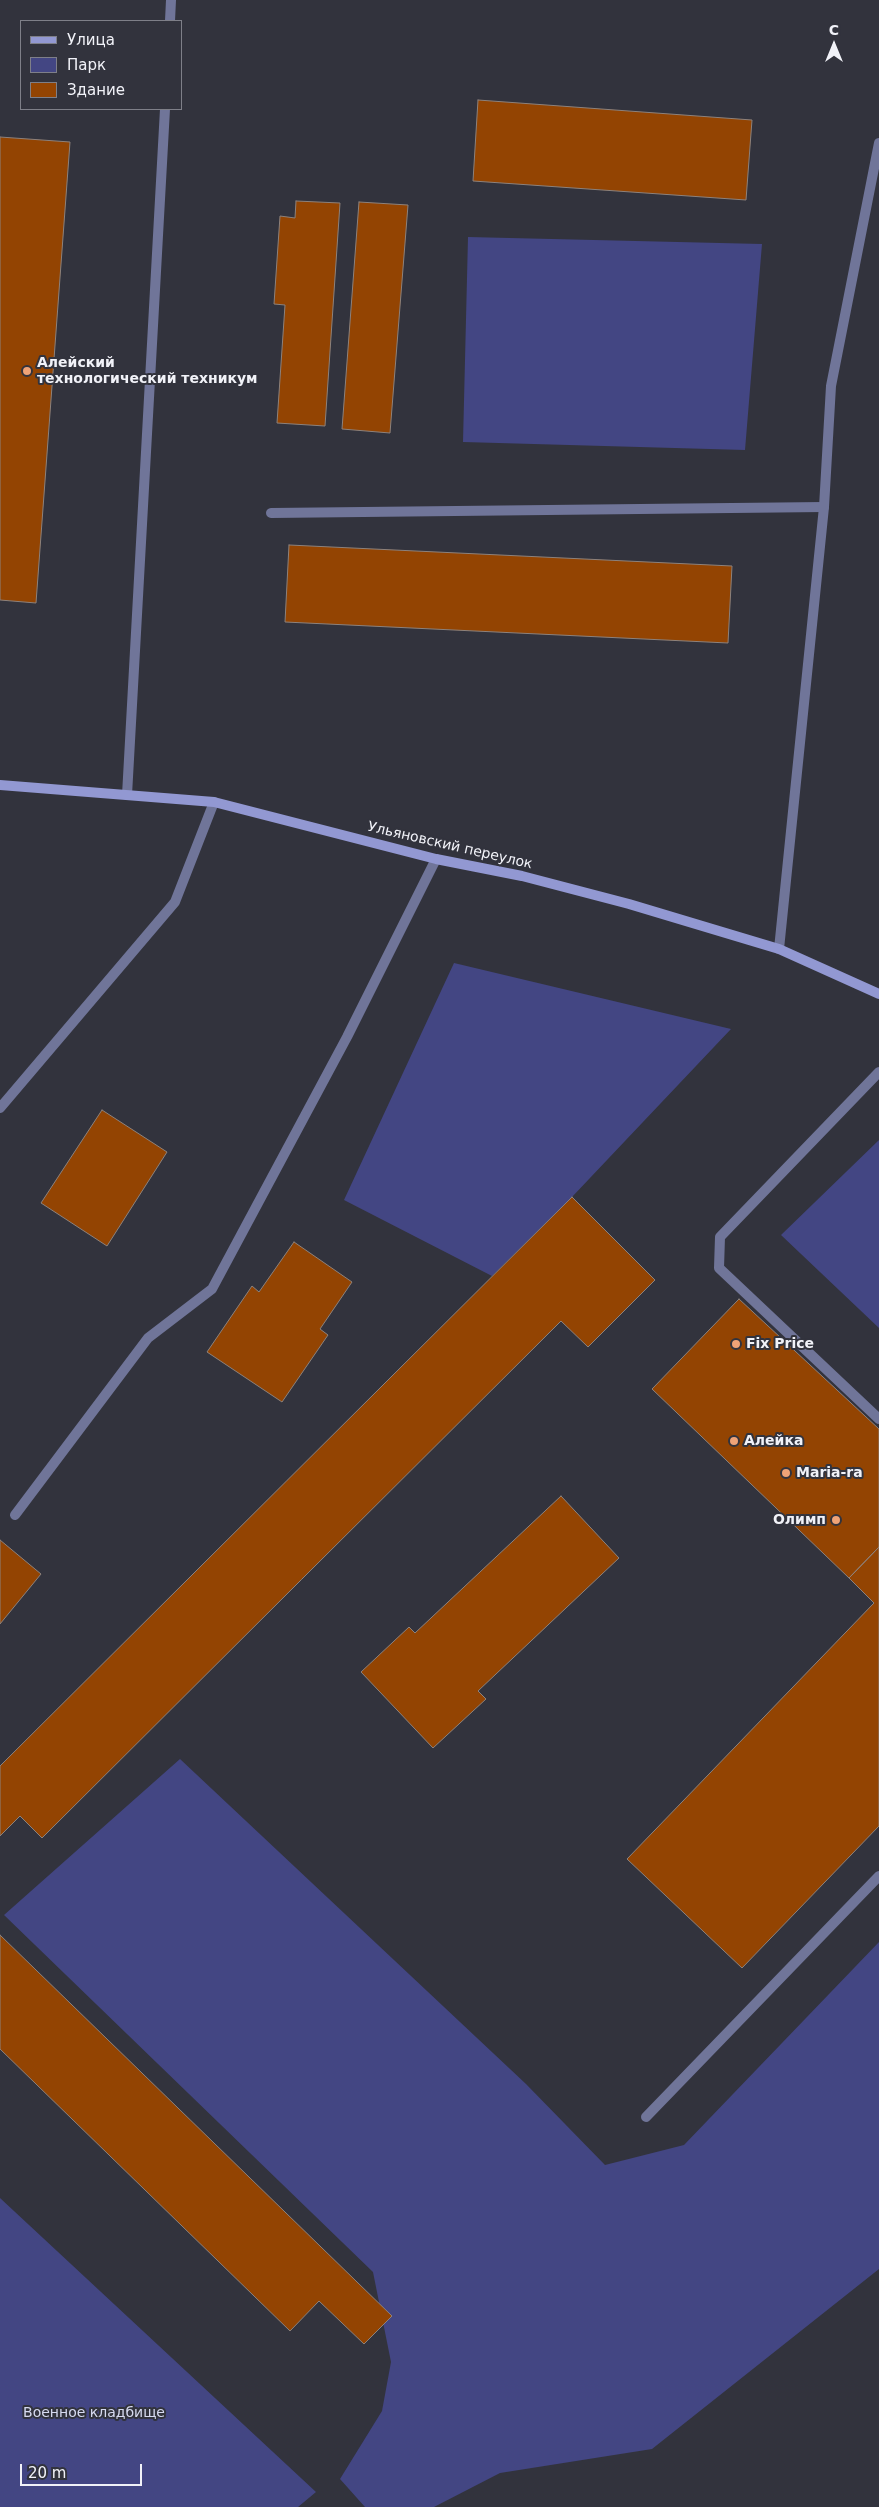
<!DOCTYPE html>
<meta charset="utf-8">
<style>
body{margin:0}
#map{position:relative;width:879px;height:2507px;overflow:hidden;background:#32333d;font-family:"DejaVu Sans",sans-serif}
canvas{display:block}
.legend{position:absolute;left:20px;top:20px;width:162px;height:90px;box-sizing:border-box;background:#32333d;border:1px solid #7e7f88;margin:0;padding:6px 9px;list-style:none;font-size:15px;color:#f1f2f8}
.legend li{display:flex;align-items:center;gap:10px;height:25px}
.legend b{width:25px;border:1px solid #7e7f88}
.north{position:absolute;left:809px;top:20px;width:50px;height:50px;-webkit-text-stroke:4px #32333d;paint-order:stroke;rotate:0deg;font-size:14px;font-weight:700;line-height:20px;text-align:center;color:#f1f2f8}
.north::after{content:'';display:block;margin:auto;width:18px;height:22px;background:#f1f2f8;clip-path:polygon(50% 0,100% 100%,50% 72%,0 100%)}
.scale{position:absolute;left:20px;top:2464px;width:122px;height:22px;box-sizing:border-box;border:2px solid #f1f2f8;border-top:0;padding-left:6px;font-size:15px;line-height:18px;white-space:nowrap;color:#f1f2f8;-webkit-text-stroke:4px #32333d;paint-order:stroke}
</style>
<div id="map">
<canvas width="879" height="2507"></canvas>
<ul class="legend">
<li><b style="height:6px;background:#9298d2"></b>Улица</li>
<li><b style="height:14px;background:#434683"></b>Парк</li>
<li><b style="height:14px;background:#934402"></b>Здание</li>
</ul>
<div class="north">С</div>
<div class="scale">20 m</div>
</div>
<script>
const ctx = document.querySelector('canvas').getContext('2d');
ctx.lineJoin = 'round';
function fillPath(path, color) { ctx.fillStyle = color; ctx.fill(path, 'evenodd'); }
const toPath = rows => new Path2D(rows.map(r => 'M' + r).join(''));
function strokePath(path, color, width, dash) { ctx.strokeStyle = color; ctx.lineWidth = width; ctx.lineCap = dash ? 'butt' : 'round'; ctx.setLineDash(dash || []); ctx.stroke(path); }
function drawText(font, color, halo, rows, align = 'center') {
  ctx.font = font + ' "DejaVu Sans",sans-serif'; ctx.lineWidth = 4; ctx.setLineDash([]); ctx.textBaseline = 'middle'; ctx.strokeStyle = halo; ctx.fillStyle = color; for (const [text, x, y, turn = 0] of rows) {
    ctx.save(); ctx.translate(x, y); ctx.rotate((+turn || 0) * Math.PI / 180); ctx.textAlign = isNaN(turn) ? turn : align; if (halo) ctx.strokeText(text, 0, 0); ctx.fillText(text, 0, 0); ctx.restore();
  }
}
fillPath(toPath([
 [468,237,762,244,745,450,463,442],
 [454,963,731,1029,572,1197,492,1276,344,1200],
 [879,1140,879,1328,781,1235],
 [180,1759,526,2084,605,2165,684,2145,879,1942,879,2269,652,2449,500,2473,434,2507,365,2507,340,2479,382,2411,391,2362,373,2272,4,1915],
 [0,2198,316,2492,298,2507,0,2507]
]), '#434683');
const building = toPath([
 [478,100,752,120,746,200,473,181,478,100],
 [0,137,70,142,36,603,0,600,0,137],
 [296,201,340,203,325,426,277,423,285,305,274,304,280,216,295,218,296,201],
 [359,202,408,205,390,433,342,429,359,202],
 [289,545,732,566,728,643,285,622,289,545],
 [102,1110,167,1152,107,1246,41,1203,102,1110],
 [572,1197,655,1280,588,1347,561,1321,42,1838,20,1816,0,1836,0,1766,572,1197],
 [294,1242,352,1282,320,1329,328,1335,282,1402,207,1352,252,1286,259,1292,294,1242],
 [739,1299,879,1429,879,1547,849,1578,652,1389,739,1299],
 [561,1496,619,1558,478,1691,486,1699,433,1748,361,1672,409,1627,415,1633,561,1496],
 [0,1540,41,1574,0,1624,0,1540],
 [879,1547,879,1826,742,1968,627,1859,874,1603,849,1578,879,1547],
 [0,1935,392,2316,364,2344,319,2301,290,2331,0,2049,0,1935]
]);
fillPath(building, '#934402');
strokePath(building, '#8d827c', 1);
strokePath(toPath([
 [170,21,171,0],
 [271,513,824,507],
 [127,795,165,109],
 [879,1072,720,1237,719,1268,879,1419],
 [0,1108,175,902,214,802],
 [15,1515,148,1338,212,1289,347,1037,436,859],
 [646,2117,879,1876]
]), '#707599', 10);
strokePath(toPath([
 [779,949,824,507,831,386,879,143]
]), '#707599', 10);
strokePath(toPath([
 [0,785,214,802,436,859,522,876,629,904,779,949,879,994]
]), '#9298d2', 10);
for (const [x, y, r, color] of [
 [27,371,5,"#efa377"],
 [736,1344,5,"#efa377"],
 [734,1441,5,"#efa377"],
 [786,1473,5,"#efa377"],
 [836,1520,5,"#efa377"]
]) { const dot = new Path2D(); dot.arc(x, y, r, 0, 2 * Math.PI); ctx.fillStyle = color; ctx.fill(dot); strokePath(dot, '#32333d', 2); }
drawText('bold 14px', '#f1f2f8', '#32333d', [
 ["Алейский",37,363],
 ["технологический техникум",37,379],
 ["Fix Price",746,1344],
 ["Алейка",744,1441],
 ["Maria-ra",796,1473],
 ["Олимп",826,1520,"right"]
], 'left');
drawText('14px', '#f1f2f8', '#32333d', [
 ["Ульяновский переулок",450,846,13]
]);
drawText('14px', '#d7dbf1', '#32333d', [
 ["Военное кладбище",94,2413]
]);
</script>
